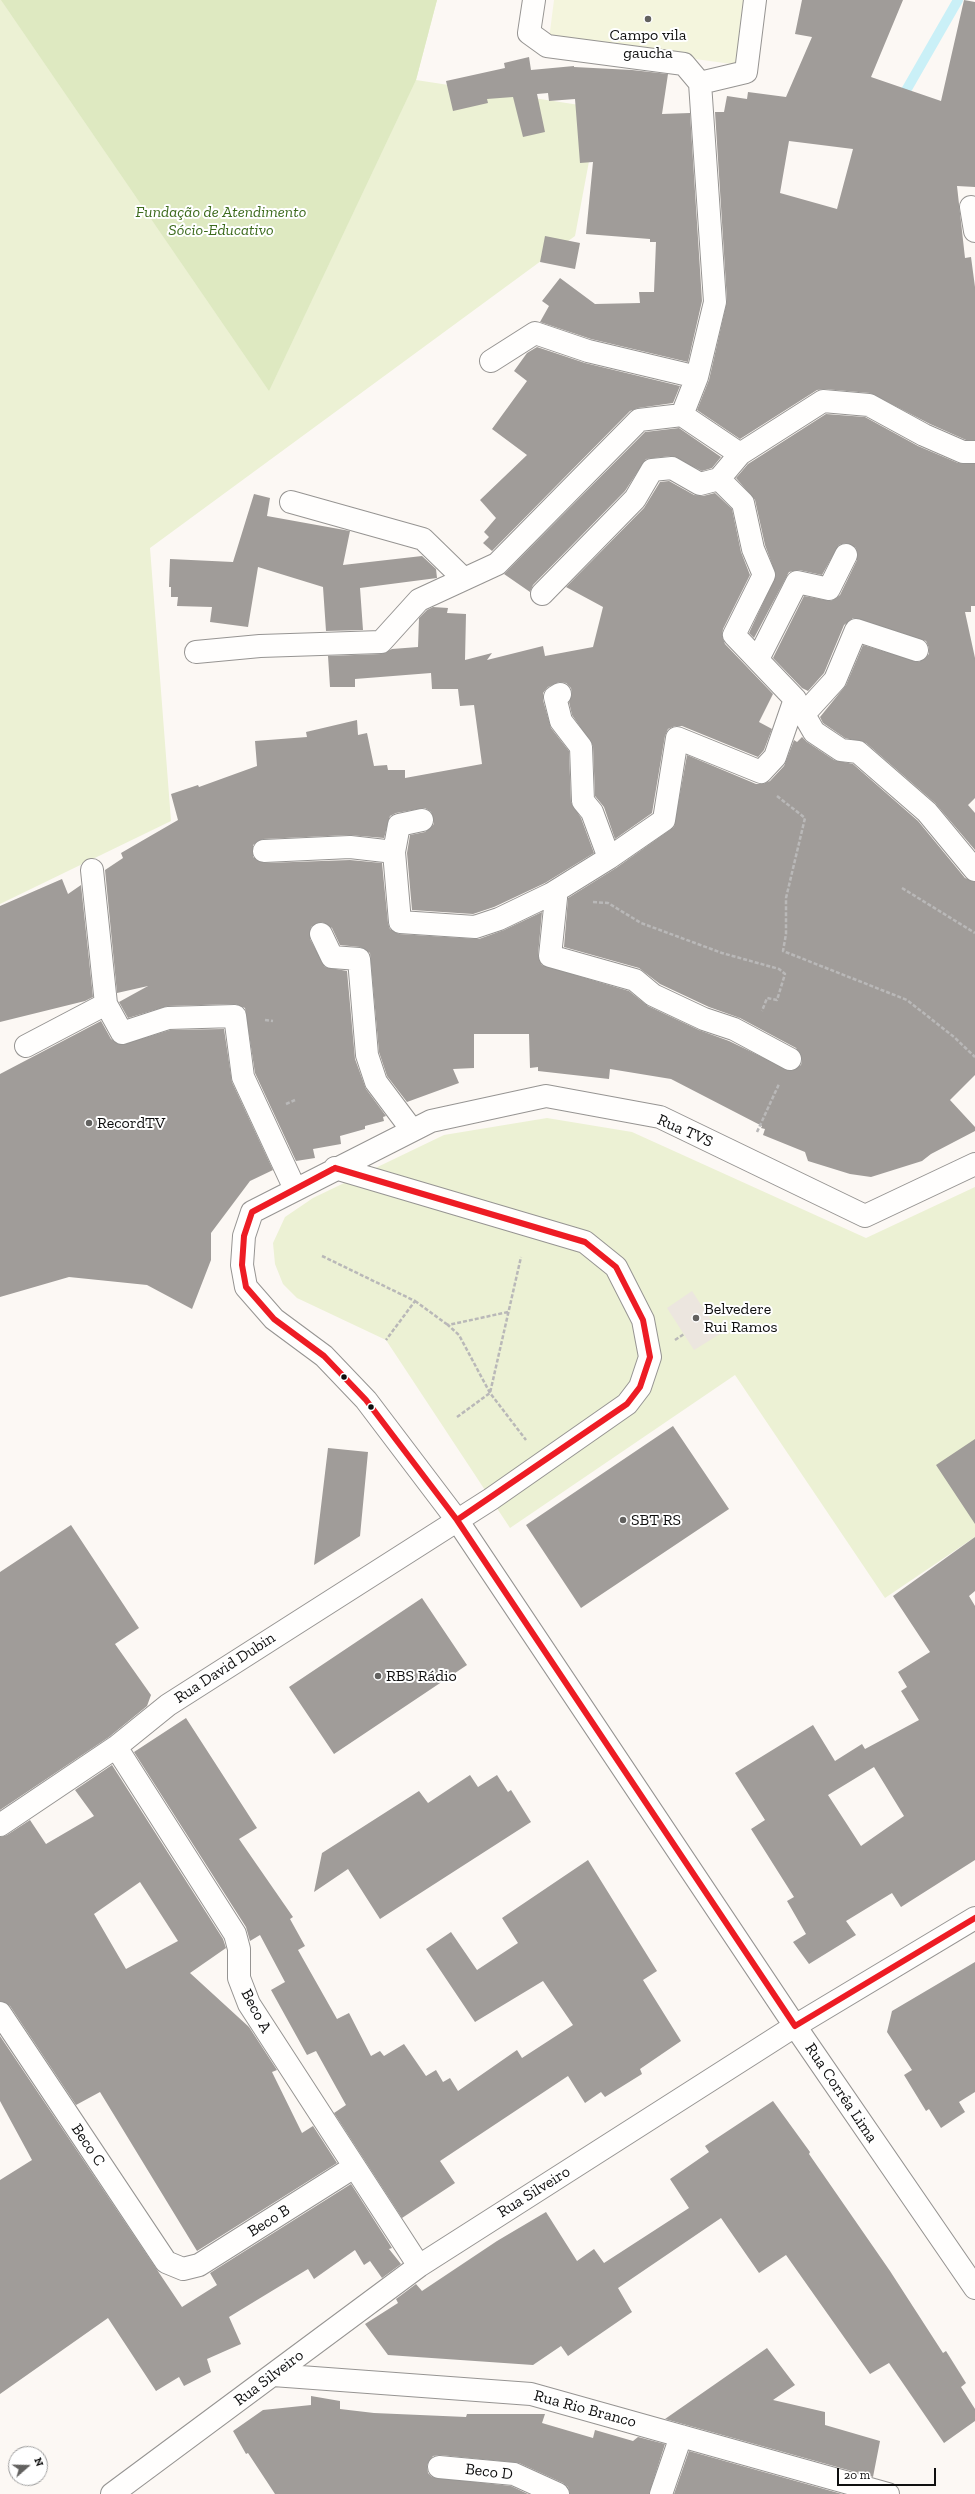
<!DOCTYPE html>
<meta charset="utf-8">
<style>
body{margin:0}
#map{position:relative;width:975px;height:2494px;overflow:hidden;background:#fcf8f4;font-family:"Zilla Slab",serif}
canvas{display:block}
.north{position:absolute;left:8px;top:2446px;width:40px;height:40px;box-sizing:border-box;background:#fff;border:1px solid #9f9f9f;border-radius:50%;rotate:70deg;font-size:11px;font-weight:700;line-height:16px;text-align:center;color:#0f0f0f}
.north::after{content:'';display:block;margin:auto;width:14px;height:18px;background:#62615f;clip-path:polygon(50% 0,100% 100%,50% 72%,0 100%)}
.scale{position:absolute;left:837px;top:2468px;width:99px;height:18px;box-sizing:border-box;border:2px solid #0f0f0f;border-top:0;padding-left:5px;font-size:12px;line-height:14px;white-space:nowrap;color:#0f0f0f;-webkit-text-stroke:3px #fff;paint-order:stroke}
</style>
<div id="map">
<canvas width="975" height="2494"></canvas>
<div class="north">N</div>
<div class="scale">20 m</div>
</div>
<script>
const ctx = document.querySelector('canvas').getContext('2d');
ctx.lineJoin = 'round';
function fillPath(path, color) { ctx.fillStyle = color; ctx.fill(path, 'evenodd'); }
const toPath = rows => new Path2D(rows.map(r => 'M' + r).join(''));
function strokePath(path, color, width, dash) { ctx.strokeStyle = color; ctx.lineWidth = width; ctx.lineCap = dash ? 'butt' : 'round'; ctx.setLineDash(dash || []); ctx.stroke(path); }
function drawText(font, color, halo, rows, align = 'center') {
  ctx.font = font + ' "Zilla Slab",serif'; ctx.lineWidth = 4; ctx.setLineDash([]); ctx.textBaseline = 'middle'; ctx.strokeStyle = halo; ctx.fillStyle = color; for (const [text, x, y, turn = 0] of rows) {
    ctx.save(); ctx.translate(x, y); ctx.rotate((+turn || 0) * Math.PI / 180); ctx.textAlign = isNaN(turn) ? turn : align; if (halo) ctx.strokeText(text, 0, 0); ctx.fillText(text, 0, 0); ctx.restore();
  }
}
fillPath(toPath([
 [0,0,437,0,416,80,599,108,575,236,150,548,171,821,0,904],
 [547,1118,632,1132,866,1238,975,1187,975,1537,885,1598,735,1375,510,1528,386,1340,297,1298,283,1284,275,1264,273,1243,285,1217,313,1198,444,1135]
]), '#ecf1d4');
fillPath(toPath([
 [1,0,437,0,416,80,269,391]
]), '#dee9c1');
fillPath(toPath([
 [554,0,748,0,739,65,549,39]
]), '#f4f5dd');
fillPath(toPath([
 [692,1291,720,1334,694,1350,667,1308]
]), '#ece6df');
strokePath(toPath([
 [900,101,958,0]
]), '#caf0f7', 10);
fillPath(toPath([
 [802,0,903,0,871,77,941,101,964,0,975,2,975,187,957,186,965,258,971,257,975,287,975,440,966,440,930,424,870,393,824,389,817,390,740,439,697,410,709,380,727,301,715,112,724,112,727,96,747,99,748,92,786,97,812,37,795,34],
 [789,141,853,149,837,209,780,193],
 [529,57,531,70,574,66,574,67,632,70,668,74,662,114,690,113,702,301,688,362,591,339,540,322,549,306,542,301,560,278,595,304,640,303,639,292,654,292,656,242,650,242,650,239,586,234,593,162,580,163,575,99,549,101,548,93,537,94,545,132,523,137,513,97,487,99,488,103,453,111,446,81,505,68,504,63],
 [545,236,580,243,575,269,540,262],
 [537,347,585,363,680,386,673,403,638,408,630,411,492,551,483,543,489,537,484,532,496,518,480,500,527,455,492,429,527,381,514,371,527,353],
 [826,414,865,417,918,446,958,463,975,464,975,606,971,606,971,612,965,612,975,658,975,798,968,805,975,813,975,850,935,803,866,743,845,738,823,723,820,717,846,685,863,645,919,662,929,654,929,648,926,641,853,618,844,625,824,673,808,691,802,688,773,658,804,596,831,601,840,595,857,560,856,548,846,543,839,545,822,575,799,570,789,572,754,638,749,633,776,575,765,545,755,500,736,478,748,464],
 [679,428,721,457,712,468,702,471,671,456,646,459,625,491,533,585,530,592,504,574,645,432],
 [669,481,694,495,703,496,715,493,732,509,741,552,750,575,723,629,722,636,725,644,773,694,759,722,772,729,764,750,758,757,682,726,675,726,668,729,665,736,652,813,615,839,604,807,595,796,593,746,572,715,569,702,572,694,571,688,566,683,559,682,548,687,543,693,543,700,551,728,569,751,571,802,581,818,594,853,545,883,494,907,473,914,412,910,407,853,410,835,425,832,434,824,431,812,425,808,396,813,390,816,384,838,349,835,263,839,253,845,253,857,265,863,350,860,382,863,388,923,390,929,399,934,479,939,504,930,542,912,538,955,542,965,629,991,648,1006,699,1030,729,1041,791,1071,801,1065,802,1059,796,1048,740,1018,709,1007,660,984,639,968,564,947,568,898,616,868,674,827,687,755,756,784,763,784,770,781,784,766,794,740,797,742,802,737,807,742,834,760,853,764,918,821,965,878,975,882,975,1075,950,1100,975,1127,975,1131,931,1154,922,1161,871,1177,850,1174,808,1161,805,1152,763,1135,765,1129,761,1128,762,1126,671,1079,610,1069,609,1079,538,1071,538,1067,530,1068,529,1034,474,1034,474,1068,453,1069,459,1083,407,1102,387,1076,379,1052,370,953,360,947,340,945,332,928,322,922,311,927,310,939,325,967,347,971,355,1059,366,1089,386,1116,383,1117,384,1121,365,1126,365,1129,340,1136,341,1144,313,1149,315,1158,296,1161,255,1073,245,1008,235,1004,168,1006,128,1018,119,1002,148,986,117,993,105,870,123,858,121,853,178,820,171,794,198,785,199,787,257,766,255,741,307,737,306,732,357,720,358,735,367,733,374,766,387,765,388,770,405,770,405,778,482,764,474,705,460,706,458,689,432,689,431,673,355,679,355,687,330,687,328,656,381,654,392,649,418,647,419,618,427,610,433,607,448,608,447,613,466,614,465,660,492,653,487,660,543,646,545,656,593,647,603,607,566,587,644,508,660,482],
 [254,494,270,498,267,516,350,531,343,565,422,556,436,569,437,578,360,588,363,630,326,631,323,587,258,567,248,627,210,622,212,607,177,606,178,597,171,597,171,587,169,587,170,559,233,562],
 [62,879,68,894,81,885,93,997,85,1001,0,1022,0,906],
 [101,1021,111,1039,121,1045,170,1030,224,1029,232,1082,273,1170,250,1181,211,1233,211,1260,192,1309,147,1285,69,1277,0,1297,0,1074],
 [673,1426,729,1509,581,1608,526,1525],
 [975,1439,975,1524,936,1465],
 [328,1448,368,1452,360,1536,314,1565],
 [71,1525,139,1628,115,1644,151,1695,147,1706,109,1737,0,1810,0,1572],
 [975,1537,975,1591,969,1596,975,1606,975,1860,901,1907,892,1893,846,1921,856,1935,809,1964,793,1942,806,1934,787,1901,794,1897,751,1829,765,1820,735,1773,813,1725,835,1761,862,1744,865,1749,919,1720,901,1691,907,1687,898,1672,930,1652,893,1596],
 [874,1767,904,1816,861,1846,828,1795],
 [422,1598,467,1665,334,1754,289,1687],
 [186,1718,257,1828,239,1839,293,1917,290,1919,305,1946,298,1950,337,2019,349,2013,371,2056,380,2051,384,2056,404,2044,426,2076,436,2070,443,2082,450,2078,458,2091,517,2050,522,2058,573,2025,543,1981,475,2022,426,1949,451,1932,477,1970,518,1943,502,1918,588,1860,657,1971,643,1980,681,2041,640,2069,642,2074,605,2097,601,2092,585,2103,568,2076,440,2161,455,2183,402,2218,334,2113,346,2105,316,2051,307,2055,271,1990,285,1982,260,1935,250,1941,246,1927,134,1752],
 [112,1765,223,1939,226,1948,190,1973,249,2027,277,2070,272,2072,302,2133,313,2126,337,2163,197,2251,100,2092,76,2105,10,2006,0,2001,0,1837,7,1835,30,1820,46,1844,94,1816,75,1790],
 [140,1882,178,1941,126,1969,94,1914],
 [470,1775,478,1787,497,1775,508,1792,511,1790,531,1822,380,1919,348,1869,314,1892,322,1853,419,1791,428,1803],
 [975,1962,975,2092,959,2102,965,2112,941,2128,929,2109,926,2111,904,2075,912,2070,887,2032,892,2011],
 [0,2036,182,2307,217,2285,210,2273,351,2184,392,2248,389,2249,401,2264,382,2278,370,2261,364,2265,355,2250,314,2279,308,2269,229,2317,241,2344,207,2359,211,2372,184,2386,179,2377,156,2391,108,2318,0,2394,0,2180,32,2160,0,2101],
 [773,2101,810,2152,809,2154,890,2271,943,2353,946,2351,966,2383,961,2387,975,2409,975,2421,944,2443,889,2363,870,2374,786,2255,759,2273,721,2218,618,2288,632,2312,568,2356,561,2346,533,2365,388,2355,365,2324,398,2303,396,2299,416,2284,422,2291,497,2241,546,2212,577,2261,594,2249,604,2263,689,2208,670,2179,709,2152,705,2146],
 [767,2348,795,2385,773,2400,825,2412,825,2425,880,2441,873,2477,665,2419],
 [311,2396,340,2401,340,2409,374,2413,466,2417,467,2414,545,2414,542,2423,593,2438,595,2430,633,2441,638,2437,665,2444,649,2494,570,2494,568,2487,563,2483,519,2463,440,2455,433,2456,427,2465,428,2473,432,2477,511,2486,528,2494,275,2494,248,2453,246,2454,233,2431,263,2410,311,2405],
 [689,2451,842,2494,674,2494]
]), '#a09c99');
const minor = toPath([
 [534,0,529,33,547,46,684,64,700,83,715,302,697,377,682,415,740,454,823,401,869,405,924,435,963,452,975,452],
 [700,83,746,72,755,0],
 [971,207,975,231],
 [491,361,535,333,588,351,697,377],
 [719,479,743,503,753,549,764,575,734,635,795,699,814,732,841,750,858,752,927,812,975,870],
 [291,502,423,539,464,579],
 [542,594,635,499,652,470,672,468,700,484,719,479,740,454],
 [196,652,260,646,381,642,419,600,497,564,639,420,682,415],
 [758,659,797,582,829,589,846,555],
 [560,694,555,697,561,721,581,747,583,801,592,812,609,858],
 [804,714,835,680,856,630,917,650],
 [422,820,399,825,394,852,400,922,475,927,499,919,551,894,609,858,664,820,677,738,761,772,775,757,795,699],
 [264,851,350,847,394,852],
 [92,870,106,1004],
 [551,894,556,898,550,956,635,980,653,995,704,1019,734,1029,790,1059],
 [321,934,332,957,359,959,367,1055,376,1082,412,1130],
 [26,1046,106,1004,122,1033,168,1018,235,1016,243,1077,295,1189],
 [975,1164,865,1216,660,1117,546,1096,431,1121,252,1212,244,1236,242,1265,246,1287,274,1319,324,1356,366,1400,457,1520,795,2026,975,2288],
 [116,1747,235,1934,239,1949,239,1978,249,2004,419,2266],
 [0,1825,116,1747,168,1705,491,1499,627,1404,640,1387,650,1357,643,1320,616,1267,585,1242,335,1168],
 [0,2013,166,2262,183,2269,199,2265,354,2167],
 [273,2375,531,2394,888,2494],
 [439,2467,514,2474,558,2494],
 [112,2494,419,2266,795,2026,975,1918],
 [661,2494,681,2436]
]);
strokePath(minor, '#969492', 24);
strokePath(toPath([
 [777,796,805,818,786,898,786,934,783,951,907,1000,954,1037,975,1057],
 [902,888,975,933],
 [593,902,608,903,641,923,722,953,779,969,785,974,777,1000,767,998,762,1011],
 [265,1020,273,1021],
 [286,1104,295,1100],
 [757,1132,779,1084],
 [322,1256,415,1301,386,1340],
 [415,1301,448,1325],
 [508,1312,448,1325,459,1335,490,1393,526,1440],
 [675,1340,684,1334],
 [457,1417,490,1393,521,1257]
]), '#b9b8b8', 2.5, [4, 2]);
strokePath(minor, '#fffefd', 22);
strokePath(toPath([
 [335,1168,585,1242,616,1267,643,1320,650,1357,640,1387,627,1404,457,1520,366,1400,324,1356,274,1319,246,1287,242,1265,244,1236,252,1212,335,1168],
 [457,1520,795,2026,975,1918]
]), '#ed1c24', 6);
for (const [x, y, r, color] of [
 [648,19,4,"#62615f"],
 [89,1123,4,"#62615f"],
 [696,1318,4,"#62615f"],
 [344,1377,3.5,"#0f0f0f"],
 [371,1407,3.5,"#0f0f0f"],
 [623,1520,4,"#62615f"],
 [378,1676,4,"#62615f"]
]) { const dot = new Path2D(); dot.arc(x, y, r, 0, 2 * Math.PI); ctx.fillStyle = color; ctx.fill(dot); strokePath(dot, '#fff', 1.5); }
drawText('16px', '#0f0f0f', '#fff', [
 ["Campo vila",648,35,"center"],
 ["gaucha",648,53,"center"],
 ["RecordTV",97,1123],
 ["Belvedere",704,1309],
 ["Rui Ramos",704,1327],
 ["SBT RS",631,1520],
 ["RBS Rádio",386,1676]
], 'left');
drawText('italic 16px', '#3c6a1c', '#fff', [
 ["Fundação de Atendimento",221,212],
 ["Sócio-Educativo",221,230]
]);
drawText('16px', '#0f0f0f', '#fff', [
 ["Rua TVS",685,1131,24],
 ["Rua David Dubin",225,1668,-33],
 ["Beco A",256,2011,62],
 ["Rua Corrêa Lima",841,2093,56],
 ["Beco C",88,2145,56],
 ["Rua Silveiro",534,2192,-32],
 ["Beco B",269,2221,-32],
 ["Rua Silveiro",269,2378,-37],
 ["Rua Rio Branco",585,2409,15],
 ["Beco D",489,2472,7]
]);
</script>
